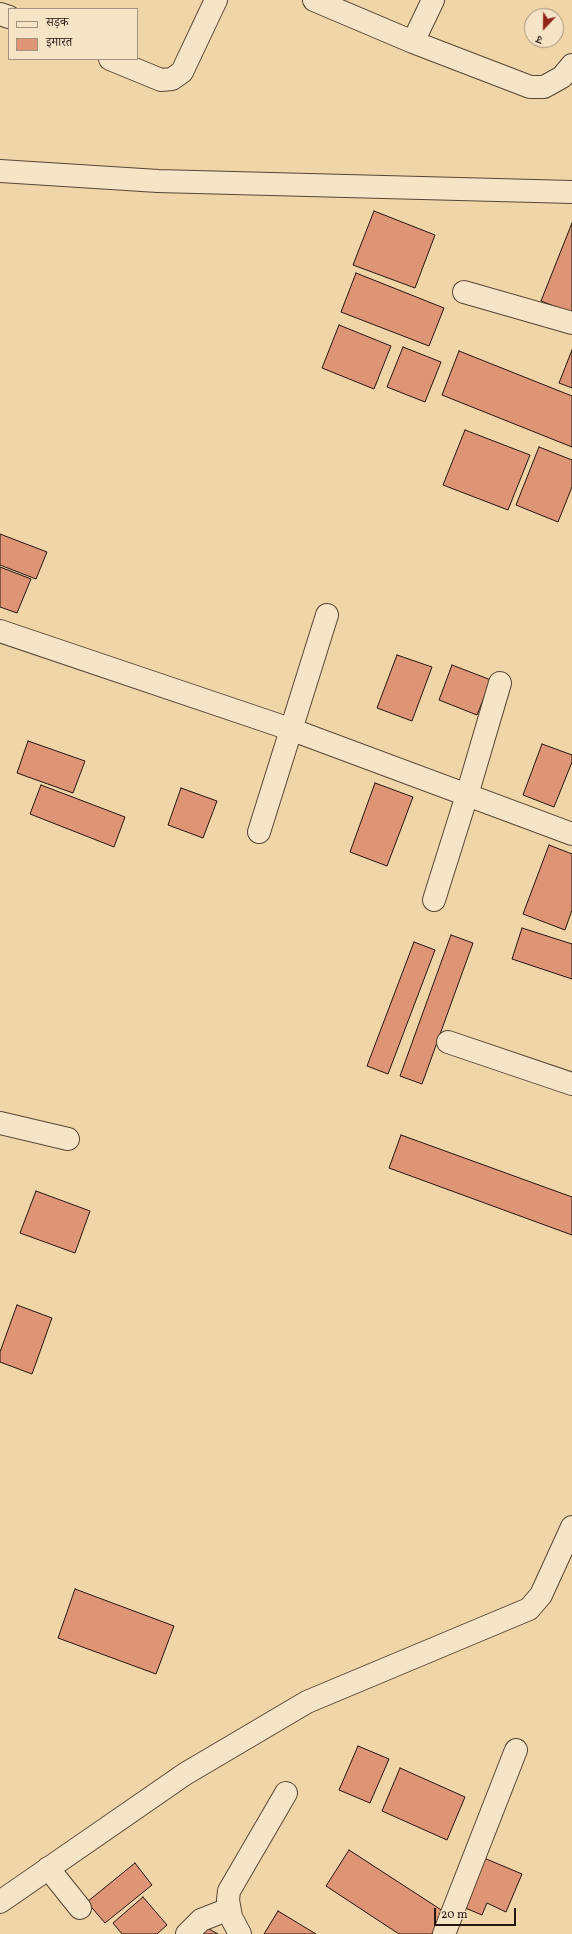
<!DOCTYPE html>
<meta charset="utf-8">
<style>
body{margin:0}
#map{position:relative;width:572px;height:1934px;overflow:hidden;background:#efd5a7;font-family:Vollkorn,"Noto Serif Devanagari",serif}
canvas{display:block}
.legend{position:absolute;left:8px;top:8px;width:130px;height:52px;box-sizing:border-box;background:#f5e4c6;border:1px solid #a2927d;margin:0;padding:5px 7px;list-style:none;font-size:12px;color:#26160f}
.legend li{display:flex;align-items:center;gap:8px;height:20px}
.legend b{width:20px;border:1px solid #a2927d}
.north{position:absolute;left:524px;top:8px;width:40px;height:40px;box-sizing:border-box;background:#f5e4c6;border:1px solid #a2927d;border-radius:50%;rotate:202deg;font-size:11px;font-weight:700;line-height:16px;text-align:center;color:#26160f}
.north::after{content:'';display:block;margin:auto;width:14px;height:18px;background:#8f2418;clip-path:polygon(50% 0,100% 100%,50% 72%,0 100%)}
.scale{position:absolute;left:434px;top:1908px;width:82px;height:18px;box-sizing:border-box;border:2px solid #26160f;border-top:0;padding-left:5px;font-size:12px;line-height:14px;white-space:nowrap;color:#26160f;-webkit-text-stroke:3px #f5e4c6;paint-order:stroke}
</style>
<div id="map">
<canvas width="572" height="1934"></canvas>
<ul class="legend">
<li><b style="height:5px;background:#f5e4c6"></b>सड़क</li>
<li><b style="height:11px;background:#de9575"></b>इमारत</li>
</ul>
<div class="north">उ</div>
<div class="scale">20 m</div>
</div>
<script>
const ctx = document.querySelector('canvas').getContext('2d');
ctx.lineJoin = 'round';
function fillPath(path, color) { ctx.fillStyle = color; ctx.fill(path, 'evenodd'); }
const toPath = rows => new Path2D(rows.map(r => 'M' + r).join(''));
function strokePath(path, color, width, dash) { ctx.strokeStyle = color; ctx.lineWidth = width; ctx.lineCap = dash ? 'butt' : 'round'; ctx.setLineDash(dash || []); ctx.stroke(path); }
const building = toPath([
 [374,211,435,235,415,288,353,265,374,211],
 [572,223,572,313,541,301,572,223],
 [356,273,444,308,429,346,341,312,356,273],
 [339,325,391,346,374,389,322,368,339,325],
 [403,347,441,362,425,402,387,387,403,347],
 [572,350,572,388,559,383,572,350],
 [459,351,572,396,572,447,442,395,459,351],
 [465,430,530,455,508,510,443,485,465,430],
 [539,447,572,460,572,487,558,522,516,505,539,447],
 [0,534,47,552,36,579,0,565,0,534],
 [0,567,31,579,17,613,0,607,0,567],
 [397,655,432,667,412,721,377,708,397,655],
 [452,665,491,680,477,715,439,700,452,665],
 [28,741,85,761,73,793,17,773,28,741],
 [542,744,572,755,572,762,554,807,523,795,542,744],
 [375,783,413,797,387,866,350,852,375,783],
 [41,785,125,817,114,847,30,814,41,785],
 [181,788,217,801,203,838,168,825,181,788],
 [549,845,572,854,572,910,565,930,523,914,549,845],
 [522,928,572,944,572,979,512,959,522,928],
 [451,935,473,943,422,1084,400,1076,451,935],
 [414,942,435,950,388,1074,367,1066,414,942],
 [401,1135,572,1197,572,1235,389,1168,401,1135],
 [36,1191,90,1211,75,1253,20,1233,36,1191],
 [17,1305,52,1318,32,1374,0,1362,0,1352,17,1305],
 [75,1589,174,1626,156,1674,58,1638,75,1589],
 [358,1746,389,1759,370,1803,339,1790,358,1746],
 [400,1768,465,1797,447,1840,382,1811,400,1768],
 [349,1850,446,1913,432,1934,399,1934,326,1886,349,1850],
 [484,1858,522,1874,506,1912,487,1903,482,1915,463,1907,484,1858],
 [135,1863,152,1885,105,1923,87,1902,135,1863],
 [143,1897,167,1925,157,1934,122,1934,113,1923,143,1897],
 [278,1911,316,1934,264,1934,278,1911],
 [202,1925,218,1934,197,1934,202,1925]
]);
fillPath(building, '#de9575');
strokePath(building, '#26160f', 1);
const minor = toPath([
 [314,0,413,42,530,87,544,87,562,77,572,65],
 [0,14,9,17],
 [413,42,433,0],
 [110,59,161,80,172,79,182,72,216,0],
 [0,171,158,181,572,192],
 [464,292,572,323],
 [0,631,290,729,572,834],
 [259,832,327,615],
 [434,900,467,795,500,683],
 [448,1042,572,1084],
 [0,1123,68,1139],
 [48,1868,80,1908],
 [0,1902,185,1774,307,1702,529,1609,541,1595,572,1527],
 [187,1934,201,1920,229,1909],
 [240,1934,231,1917,228,1900,229,1891,286,1793],
 [444,1934,516,1750]
]);
strokePath(minor, '#584635', 24);
strokePath(minor, '#f5e4c6', 22);
</script>
